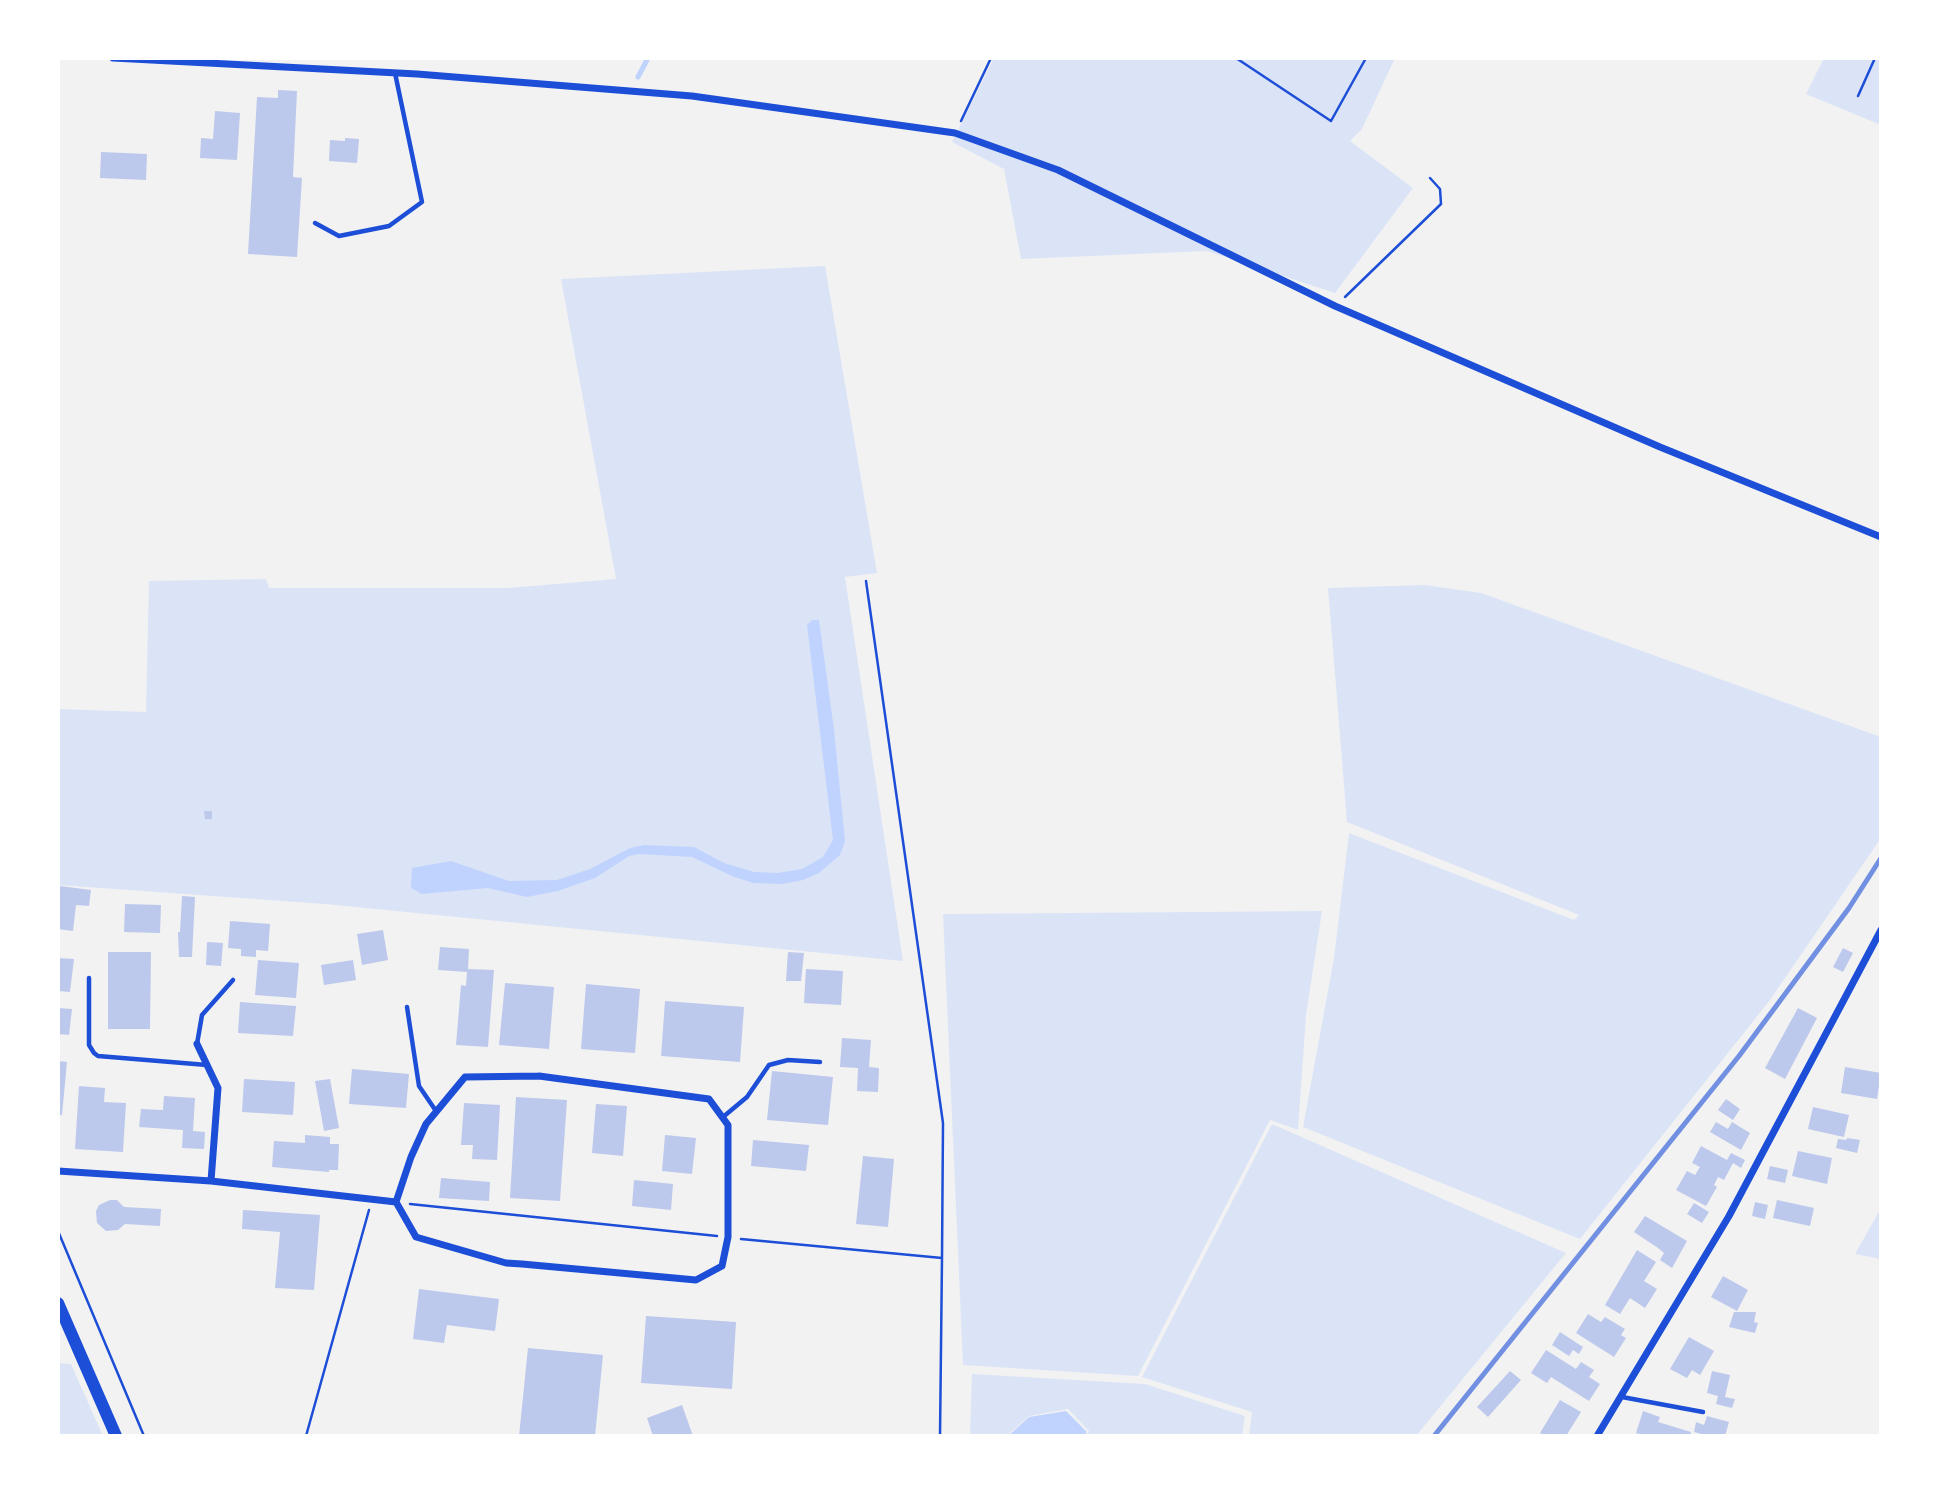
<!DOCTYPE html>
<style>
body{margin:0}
#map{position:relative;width:1939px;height:1494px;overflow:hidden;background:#f2f2f2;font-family:"Fira Sans Condensed",sans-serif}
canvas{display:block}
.frame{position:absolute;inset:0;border:60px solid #fff;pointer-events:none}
</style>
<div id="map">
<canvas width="1939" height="1494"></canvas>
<div class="frame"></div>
</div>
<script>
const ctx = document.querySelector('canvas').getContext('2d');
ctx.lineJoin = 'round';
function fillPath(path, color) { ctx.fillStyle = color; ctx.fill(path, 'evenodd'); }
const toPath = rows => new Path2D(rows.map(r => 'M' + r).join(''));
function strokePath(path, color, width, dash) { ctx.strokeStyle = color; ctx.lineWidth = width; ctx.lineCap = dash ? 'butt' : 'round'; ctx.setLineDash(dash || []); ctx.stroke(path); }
fillPath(toPath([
 [994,58,1395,58,1362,129,1350,141,1413,188,1335,293,1207,251,1021,259,1004,169,952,142],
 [1824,58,1881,58,1881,125,1806,94],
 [825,266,877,573,845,577,903,961,325,904,58,885,58,709,146,712,149,581,266,579,269,588,508,588,616,579,561,279],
 [1424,585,1481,593,1881,737,1881,838,1770,1000,1580,1239,1303,1127,1334,958,1349,833,1574,920,1579,915,1347,822,1328,588],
 [1322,911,1306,1015,1298,1130,1270,1120,1138,1376,963,1365,943,914],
 [1272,1124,1566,1253,1416,1436,1249,1436,1252,1412,1142,1377],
 [1881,1208,1881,1259,1855,1254],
 [58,1363,71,1364,103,1436,58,1436],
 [972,1374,1145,1384,1245,1416,1242,1436,1086,1436,1089,1431,1068,1409,1029,1416,1006,1436,970,1436]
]), '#dbe4f7');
fillPath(toPath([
 [812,620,819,620,834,730,845,841,840,855,819,873,803,880,782,884,753,883,732,876,692,857,639,854,629,856,595,878,558,891,527,897,488,888,422,894,411,888,412,868,451,861,509,881,557,880,590,869,630,848,644,845,694,847,724,863,754,872,778,873,802,869,823,857,833,840,807,625],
 [1066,1411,1087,1432,1084,1436,1008,1436,1029,1417]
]), '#bfd3fe');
strokePath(toPath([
 [638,77,648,58]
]), '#bfd3fe', 5);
fillPath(toPath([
 [278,90,297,91,293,177,302,178,297,257,248,254,257,97,278,98],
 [215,111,240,113,237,160,200,158,201,138,213,139],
 [345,138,359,139,357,163,329,161,330,140,345,141],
 [101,152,147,154,146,180,100,178],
 [204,811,212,811,212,819,205,819],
 [60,886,91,890,89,906,76,905,73,931,58,929],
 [182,896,195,897,192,957,179,957,178,932,180,932],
 [125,904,161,905,160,933,124,932],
 [230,921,270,924,268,951,256,950,256,957,241,956,241,949,228,948],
 [383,930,388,960,362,965,357,934],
 [207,942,223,943,221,966,206,965],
 [440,947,469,949,468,969,494,970,488,1047,456,1045,461,985,466,986,467,972,438,970],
 [1843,948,1853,953,1843,972,1833,967],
 [108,952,151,952,150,1029,108,1029],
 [788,952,804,953,801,981,786,981],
 [58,958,74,959,70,992,58,991],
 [258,960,299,963,296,998,255,995],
 [353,960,356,980,324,985,321,965],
 [806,969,843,971,841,1005,804,1003],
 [505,983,554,987,549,1049,499,1045],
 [586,984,640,989,635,1053,581,1049],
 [665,1001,744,1007,740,1062,661,1056],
 [240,1002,296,1006,293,1036,238,1033],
 [58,1008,72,1009,69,1035,58,1034],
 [1798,1008,1817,1018,1785,1079,1765,1068],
 [842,1038,871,1040,869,1067,879,1068,878,1092,857,1091,858,1068,840,1067],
 [58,1061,67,1062,62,1115,58,1115],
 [1845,1067,1881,1073,1877,1099,1841,1093],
 [352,1069,409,1074,406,1108,349,1104],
 [772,1071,833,1077,828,1125,767,1120],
 [244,1079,295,1082,293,1115,242,1112],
 [330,1079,339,1128,324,1131,315,1081],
 [79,1086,105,1088,104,1102,126,1103,123,1152,75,1149],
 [164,1096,195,1098,193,1131,205,1132,204,1149,182,1148,183,1130,139,1127,141,1109,163,1110],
 [516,1097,567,1100,560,1201,510,1198],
 [1726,1099,1740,1109,1733,1120,1718,1110],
 [464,1103,500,1105,497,1160,472,1159,473,1145,461,1145],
 [596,1104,627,1106,623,1156,592,1153],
 [1813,1107,1849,1115,1844,1137,1808,1129],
 [1716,1122,1728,1129,1732,1122,1750,1133,1741,1150,1710,1132],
 [305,1135,330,1137,330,1144,339,1144,338,1170,329,1170,329,1172,272,1167,274,1141,305,1143],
 [665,1135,696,1138,692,1174,662,1171],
 [1847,1138,1860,1140,1857,1153,1836,1148,1838,1139,1846,1140],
 [753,1140,809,1145,806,1171,751,1166],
 [1701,1146,1727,1160,1731,1153,1745,1160,1741,1168,1733,1163,1724,1180,1718,1177,1714,1185,1717,1187,1706,1206,1676,1190,1687,1171,1695,1175,1700,1167,1692,1163],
 [1798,1151,1832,1158,1827,1184,1792,1176],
 [863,1156,894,1159,888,1227,856,1224],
 [1770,1166,1788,1170,1785,1183,1767,1179],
 [441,1178,490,1182,489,1201,439,1198],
 [634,1180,673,1184,671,1210,632,1206],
 [110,1200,117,1200,124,1207,161,1209,160,1226,125,1224,118,1230,106,1231,97,1223,96,1211,99,1205],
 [1777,1200,1814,1208,1810,1226,1773,1218],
 [1755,1202,1768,1205,1765,1219,1752,1216],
 [1694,1203,1709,1212,1702,1223,1687,1214],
 [243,1210,320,1215,314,1290,275,1288,280,1232,242,1229],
 [1645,1216,1687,1241,1672,1268,1660,1260,1664,1253,1658,1248,1634,1232],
 [1637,1250,1656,1262,1644,1281,1657,1289,1645,1308,1630,1298,1620,1314,1605,1305],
 [1723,1276,1748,1290,1737,1311,1711,1297],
 [419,1289,499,1299,495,1331,447,1325,444,1343,413,1339],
 [1734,1312,1756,1312,1754,1322,1758,1323,1755,1333,1729,1327],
 [1588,1314,1601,1322,1605,1317,1625,1329,1621,1335,1626,1338,1614,1357,1576,1333],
 [646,1316,736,1322,732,1389,641,1383],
 [1560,1332,1583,1347,1579,1354,1573,1350,1569,1356,1552,1345],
 [1689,1337,1714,1351,1700,1375,1692,1370,1687,1378,1670,1369],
 [528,1348,603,1355,595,1436,519,1436],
 [1546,1350,1576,1369,1581,1362,1594,1370,1589,1377,1600,1384,1589,1401,1551,1377,1547,1383,1531,1373],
 [1510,1371,1521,1380,1488,1417,1477,1407],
 [1712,1371,1730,1375,1725,1397,1735,1399,1732,1408,1716,1404,1718,1396,1707,1393],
 [1560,1400,1581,1412,1566,1436,1546,1436,1540,1433],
 [682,1405,693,1436,653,1436,647,1418],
 [1643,1411,1660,1417,1658,1422,1691,1432,1690,1436,1646,1436,1636,1433],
 [1707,1416,1729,1422,1725,1436,1701,1436,1701,1434,1694,1432,1696,1422,1704,1425]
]), '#bdc9ec');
strokePath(toPath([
 [1236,58,1331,121,1366,58],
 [1858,96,1875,58],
 [961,121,991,58],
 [1345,297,1441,204,1440,189,1430,178],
 [866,581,943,1123,942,1258],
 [410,1204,717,1236],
 [58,1231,144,1436],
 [741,1239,942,1258,940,1436],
 [306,1436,369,1210]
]), '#1d4ed8', 2.5);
strokePath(toPath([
 [315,223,339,236,389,226,422,202,395,73],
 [89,978,89,1045,94,1053,98,1056,207,1065],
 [407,1007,419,1086,436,1111],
 [197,1044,202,1015,233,980],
 [723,1117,747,1097,769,1065,788,1060,820,1062],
 [1622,1397,1703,1412]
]), '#1d4ed8', 4.5);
strokePath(toPath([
 [113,58,417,74,692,96,955,133,1058,170,1335,306,1660,447,1881,537],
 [197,1044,218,1088,211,1181],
 [539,1076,709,1099,728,1125,728,1237,722,1266,696,1280,522,1264,506,1263,416,1237,396,1202,411,1157,426,1124,465,1077,539,1076],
 [58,1171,211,1181,396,1202],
 [1597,1436,1729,1216,1881,930]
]), '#1d4ed8', 7);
strokePath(toPath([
 [58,1303,116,1436]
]), '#1d4ed8', 12);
strokePath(toPath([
 [1434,1436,1739,1056,1849,908,1881,858]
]), '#7290e2', 5);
</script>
